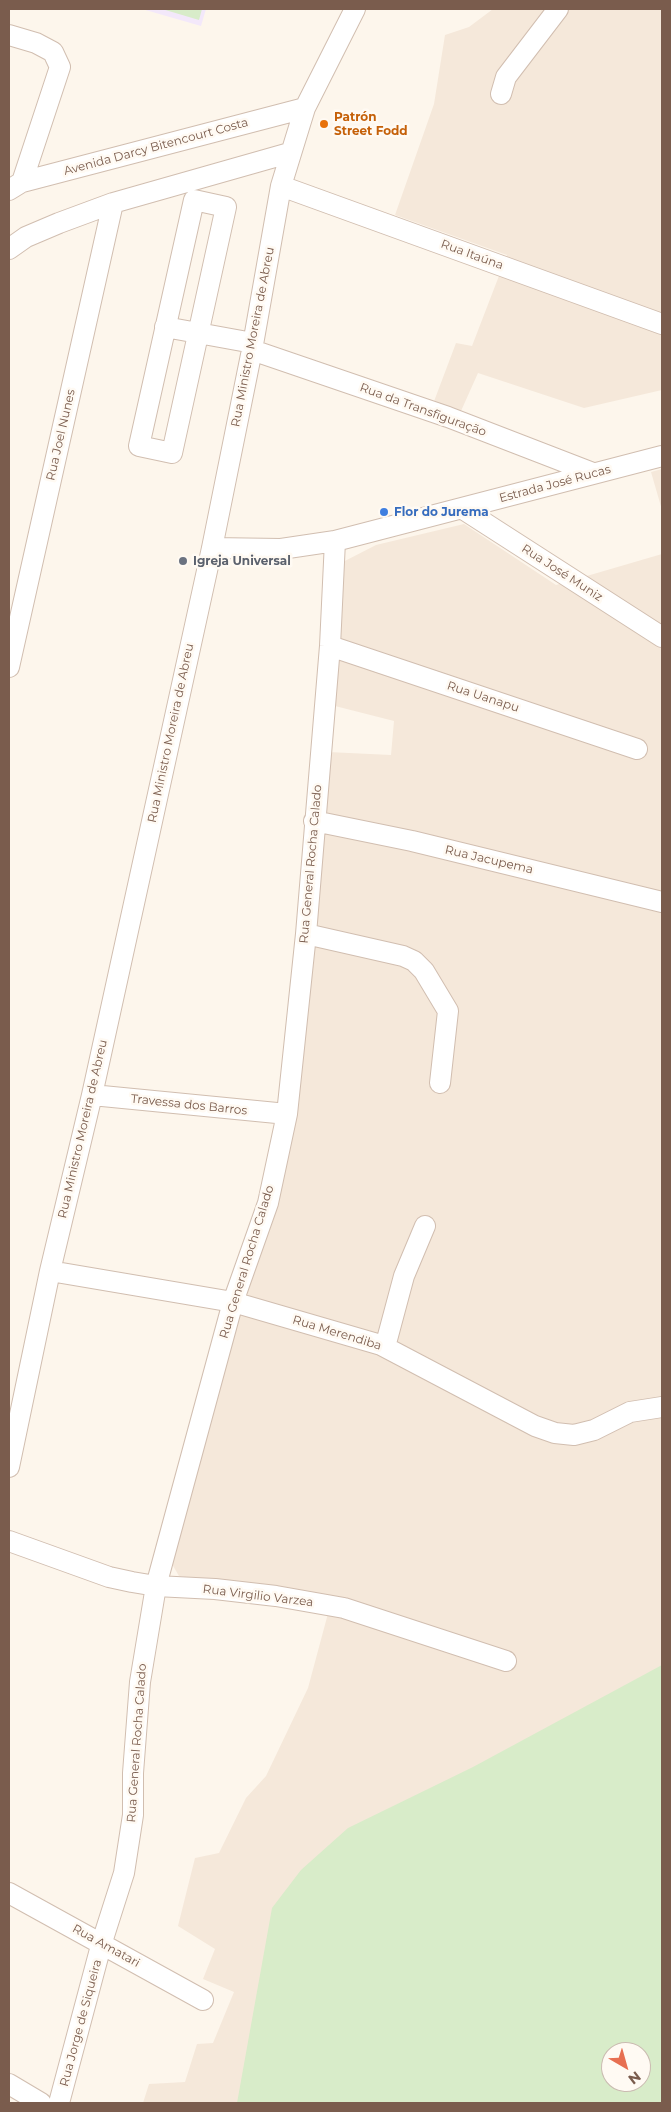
<!DOCTYPE html>
<meta charset="utf-8">
<style>
body{margin:0}
#map{position:relative;width:671px;height:2112px;overflow:hidden;background:#fdf6ec;font-family:Montserrat,sans-serif}
canvas{display:block}
.frame{position:absolute;inset:0;border:10px solid #7a5c4d;pointer-events:none}
.north{position:absolute;left:601px;top:2042px;width:50px;height:50px;box-sizing:border-box;background:#fffaf3;border:1px solid #cabbb1;border-radius:50%;rotate:142deg;font-size:14px;font-weight:700;line-height:20px;text-align:center;color:#7a5c4d}
.north::after{content:'';display:block;margin:auto;width:18px;height:22px;background:#e76f51;clip-path:polygon(50% 0,100% 100%,50% 72%,0 100%)}
</style>
<div id="map">
<canvas width="671" height="2112"></canvas>
<div class="frame"></div>
<div class="north">N</div>
</div>
<script>
const ctx = document.querySelector('canvas').getContext('2d');
ctx.lineJoin = 'round';
function fillPath(path, color) { ctx.fillStyle = color; ctx.fill(path, 'evenodd'); }
const toPath = rows => new Path2D(rows.map(r => 'M' + r).join(''));
function strokePath(path, color, width, dash) { ctx.strokeStyle = color; ctx.lineWidth = width; ctx.lineCap = dash ? 'butt' : 'round'; ctx.setLineDash(dash || []); ctx.stroke(path); }
function drawText(font, color, halo, rows, align = 'center') {
  ctx.font = font + ' Montserrat,sans-serif'; ctx.lineWidth = 5; ctx.setLineDash([]); ctx.textBaseline = 'middle'; ctx.strokeStyle = halo; ctx.fillStyle = color; for (const [text, x, y, turn = 0] of rows) {
    ctx.save(); ctx.translate(x, y); ctx.rotate((+turn || 0) * Math.PI / 180); ctx.textAlign = isNaN(turn) ? turn : align; if (halo) ctx.strokeText(text, 0, 0); ctx.fillText(text, 0, 0); ctx.restore();
  }
}
fillPath(toPath([
 [493,9,662,9,662,390,584,408,478,373,461,411,433,404,456,343,472,346,507,255,395,215,434,104,445,35,469,27],
 [662,469,662,510,651,472],
 [464,524,556,585,662,554,662,1676,246,2103,143,2103,149,2084,185,2082,197,2044,213,2043,234,1992,203,1979,215,1949,178,1926,195,1858,219,1853,246,1798,266,1776,308,1688,330,1606,179,1576,172,1564,221,1334,273,1210,328,752,391,755,394,721,335,706,339,564,376,545]
]), '#f5e8da');
fillPath(toPath([
 [142,9,206,9,201,26]
]), '#f3e8fa');
fillPath(toPath([
 [162,9,202,9,199,20],
 [662,1665,662,2103,237,2103,272,1908,301,1870,348,1828,473,1767],
 [611,2052,641,2052,641,2082,611,2082]
]), '#d8ecc9');
const minor = toPath([
 [9,35,36,43,53,52,60,67,22,182],
 [501,94,506,77,558,9],
 [281,186,662,324],
 [9,190,22,182,305,108],
 [194,200,226,207,172,453,139,446,194,200],
 [9,249,26,237,59,223,113,203,289,153],
 [165,327,253,343],
 [252,350,448,417,593,473],
 [463,509,662,637],
 [212,548,281,549,335,541,662,456],
 [330,646,637,749],
 [9,667,113,203],
 [314,821,412,841,662,902],
 [306,934,403,956,414,961,424,971,448,1011,440,1083],
 [92,1095,287,1114],
 [50,1271,233,1302,381,1345,535,1426,555,1433,574,1435,594,1430,630,1412,662,1407],
 [385,1347,404,1276,425,1226],
 [9,1467,50,1271,92,1095,212,548,252,350,281,186,305,108,355,9],
 [9,1541,109,1577,132,1582,156,1586,215,1589,276,1596,344,1608,506,1661],
 [9,1893,203,2000],
 [9,2084,41,2103],
 [59,2103,102,1942,124,1873,133,1815,133,1773,140,1682,156,1586,233,1302,268,1203,287,1114,306,934,330,646,335,541]
]);
strokePath(minor, '#d1beb0', 22);
strokePath(minor, '#fff', 20);
for (const [x, y, r, color] of [
 [324,124,5,"#e8710a"],
 [384,512,5,"#3f7fe0"],
 [183,561,5,"#6b7280"]
]) { const dot = new Path2D(); dot.arc(x, y, r, 0, 2 * Math.PI); ctx.fillStyle = color; ctx.fill(dot); strokePath(dot, '#fffaf3', 2); }
drawText('bold 12px', '#c56008', '#fffaf3', [
 ["Patrón",334,117],
 ["Street Fodd",334,131]
], 'left');
drawText('12px', '#7a5c4d', '#fffaf3', [
 ["Avenida Darcy Bitencourt Costa",156,147,-15],
 ["Rua Itaúna",472,255,20],
 ["Rua Ministro Moreira de Abreu",253,337,-79],
 ["Rua da Transfiguração",423,410,20],
 ["Rua Joel Nunes",61,435,-77],
 ["Estrada José Rucas",555,484,-15],
 ["Rua José Muniz",562,573,33],
 ["Rua Uanapu",483,697,18],
 ["Rua Ministro Moreira de Abreu",171,733,-78],
 ["Rua Jacupema",489,860,13],
 ["Rua General Rocha Calado",311,864,-85],
 ["Travessa dos Barros",189,1105,6],
 ["Rua Ministro Moreira de Abreu",83,1129,-77],
 ["Rua General Rocha Calado",247,1262,-73],
 ["Rua Merendiba",337,1333,17],
 ["Rua Virgilio Varzea",258,1596,7],
 ["Rua General Rocha Calado",137,1743,-86],
 ["Rua Amatari",106,1946,29],
 ["Rua Jorge de Siqueira",81,2023,-75]
]);
drawText('bold 12px', '#366cbe', '#fffaf3', [
 ["Flor do Jurema",394,512]
], 'left');
drawText('bold 12px', '#5b616d', '#fffaf3', [
 ["Igreja Universal",193,561]
], 'left');
</script>
